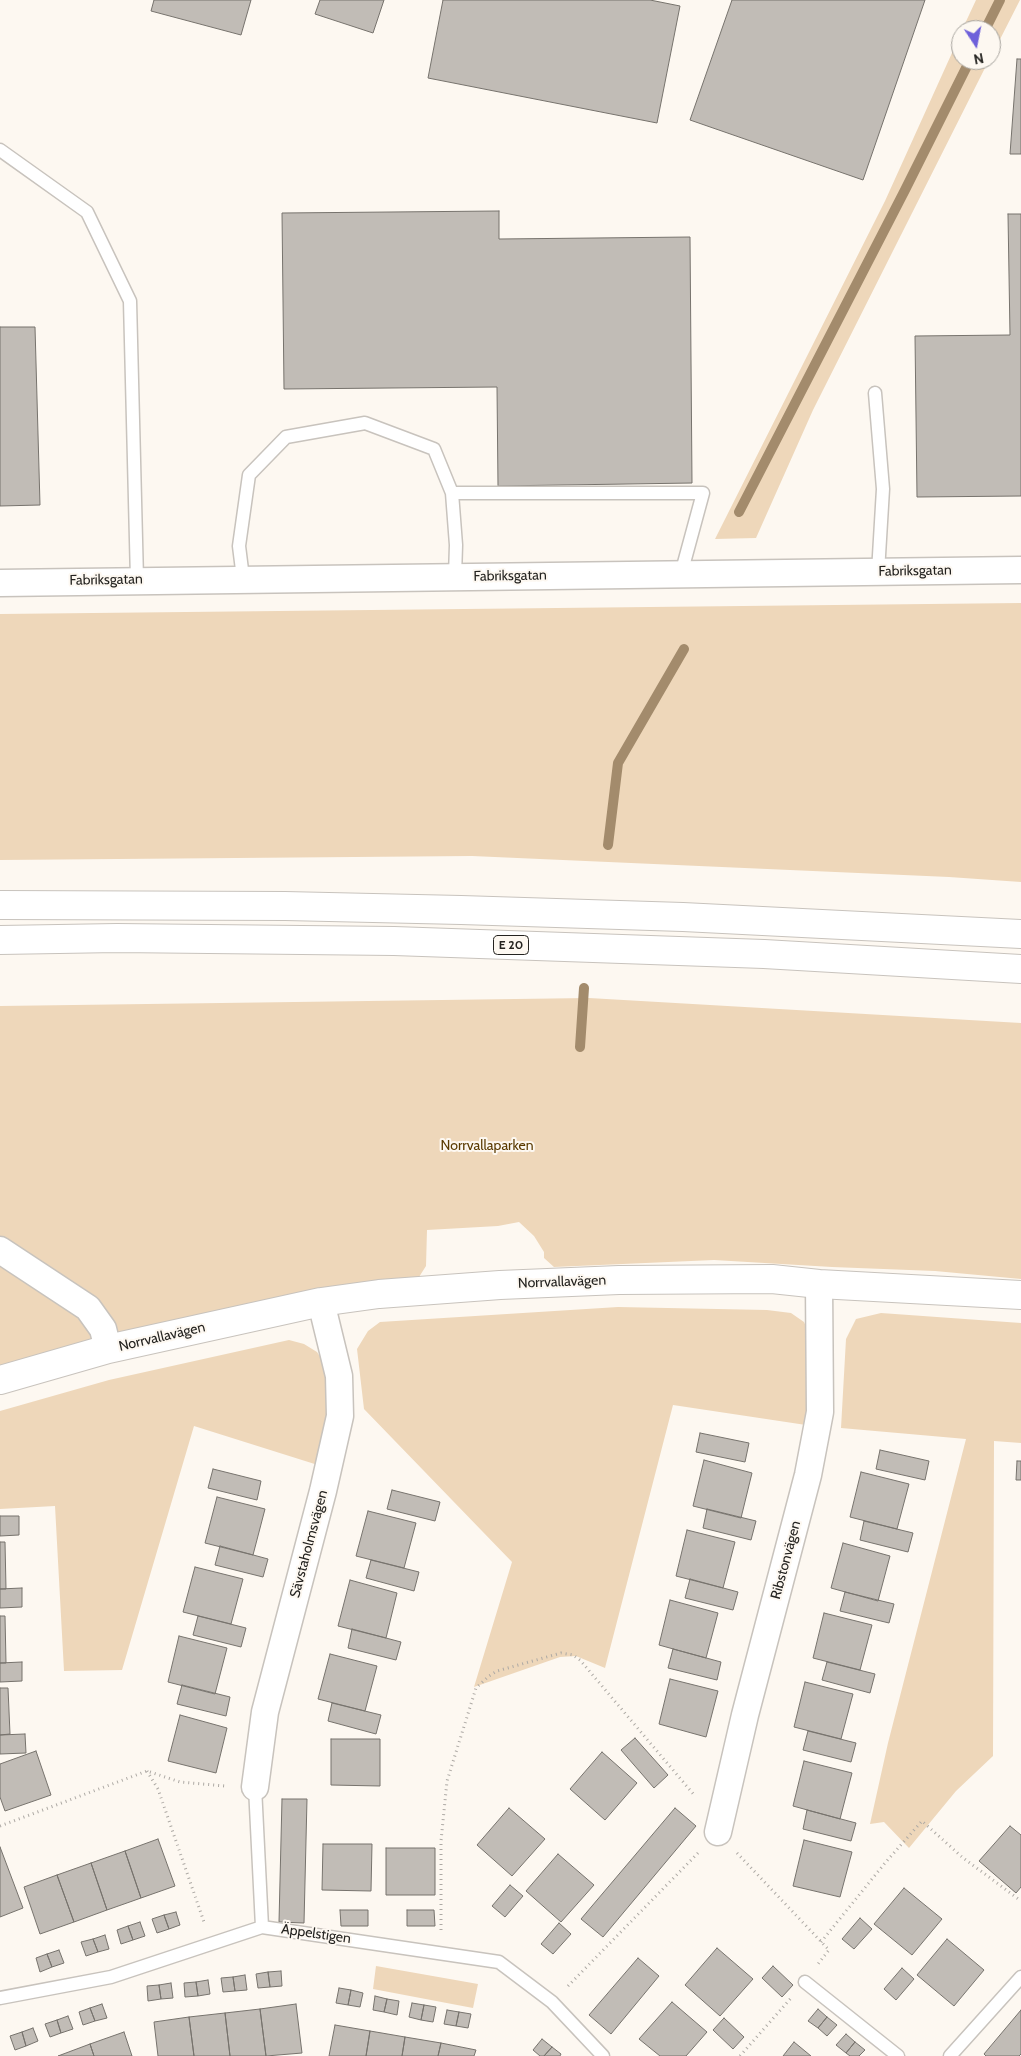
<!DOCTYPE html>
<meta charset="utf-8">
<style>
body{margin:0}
#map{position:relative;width:1021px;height:2056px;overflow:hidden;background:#fdf8f1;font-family:Cabin,sans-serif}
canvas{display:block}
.north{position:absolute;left:951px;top:20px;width:50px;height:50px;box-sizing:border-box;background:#fdf8f1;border:1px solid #a6a39d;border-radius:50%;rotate:169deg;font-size:14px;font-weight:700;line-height:20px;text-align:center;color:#242320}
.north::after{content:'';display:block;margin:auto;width:18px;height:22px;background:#6e60da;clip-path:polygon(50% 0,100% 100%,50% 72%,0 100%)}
</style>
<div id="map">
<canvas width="1021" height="2056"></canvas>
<div class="north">N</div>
</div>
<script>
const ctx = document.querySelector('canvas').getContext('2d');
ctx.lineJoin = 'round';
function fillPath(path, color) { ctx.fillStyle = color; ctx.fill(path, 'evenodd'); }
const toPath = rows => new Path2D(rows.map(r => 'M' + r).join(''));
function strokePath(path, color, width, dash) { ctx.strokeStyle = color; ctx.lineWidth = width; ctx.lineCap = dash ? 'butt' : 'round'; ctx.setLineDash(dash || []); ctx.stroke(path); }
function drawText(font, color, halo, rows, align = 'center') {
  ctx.font = font + ' Cabin,sans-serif'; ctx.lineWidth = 4; ctx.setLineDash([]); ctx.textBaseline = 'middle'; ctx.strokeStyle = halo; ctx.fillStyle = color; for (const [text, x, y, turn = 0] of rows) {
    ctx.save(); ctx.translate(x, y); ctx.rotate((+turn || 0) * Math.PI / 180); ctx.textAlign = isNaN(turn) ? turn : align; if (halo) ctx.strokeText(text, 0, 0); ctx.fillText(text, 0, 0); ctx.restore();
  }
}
fillPath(toPath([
 [976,0,1020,0,991,57,991,30,962,30],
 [961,33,961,60,989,60,813,410,756,538,715,539,885,201],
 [1021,603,1021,882,949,877,472,856,0,860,0,614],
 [589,998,1021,1023,1021,1279,935,1271,832,1267,714,1260,554,1267,544,1258,544,1252,534,1236,519,1222,498,1226,427,1230,426,1266,419,1277,356,1287,0,1368,0,1006],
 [618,1307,767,1310,791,1313,804,1322,810,1335,806,1425,673,1405,605,1668,576,1656,560,1657,474,1687,512,1562,364,1409,357,1349,368,1331,380,1322],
 [881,1313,1021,1323,1021,1443,994,1441,993,1756,956,1791,909,1848,884,1822,870,1824,888,1743,966,1439,841,1428,846,1339,856,1319],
 [289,1340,304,1344,317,1352,323,1361,332,1419,321,1466,194,1426,122,1670,64,1671,55,1506,0,1509,0,1411,109,1380],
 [376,1966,478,1984,473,2008,373,1989]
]), '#eed7ba');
strokePath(toPath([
 [985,30,1000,0],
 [739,512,905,190,970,60],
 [608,845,618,763,684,649],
 [580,1047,584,988]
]), '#a38b6c', 10);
const building = toPath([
 [154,0,251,0,241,35,151,11,154,0],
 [320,0,384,0,373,33,315,14,320,0],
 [443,0,650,0,680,6,657,123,428,78,443,0],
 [732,0,925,0,863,180,690,120,732,0],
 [1017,59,1021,59,1021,154,1010,154,1017,59],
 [499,211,499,239,690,237,692,483,498,486,497,387,284,389,282,213,499,211],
 [1008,214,1021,214,1021,496,917,497,915,336,1010,335,1008,214],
 [0,327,35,327,40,505,0,506,0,327],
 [700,1433,749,1443,745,1462,696,1452,700,1433],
 [880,1450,929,1461,925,1480,876,1469,880,1450],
 [704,1460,752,1473,741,1518,693,1506,704,1460],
 [1017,1461,1021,1461,1021,1480,1016,1480,1017,1461],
 [213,1469,261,1481,257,1500,208,1488,213,1469],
 [861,1472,909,1484,897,1529,850,1517,861,1472],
 [392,1490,440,1502,435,1521,387,1509,392,1490],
 [217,1497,265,1509,253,1555,205,1543,217,1497],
 [707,1509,756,1521,751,1540,703,1528,707,1509],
 [368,1511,416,1523,404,1568,356,1556,368,1511],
 [0,1516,19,1516,19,1535,0,1536,0,1516],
 [864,1521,913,1533,908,1552,860,1540,864,1521],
 [687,1530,735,1542,723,1588,676,1576,687,1530],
 [0,1542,5,1542,6,1589,0,1589,0,1542],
 [843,1543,890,1556,878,1601,831,1588,843,1543],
 [220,1546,268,1559,263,1577,215,1565,220,1546],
 [371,1560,419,1572,414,1591,366,1578,371,1560],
 [195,1567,243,1579,231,1624,183,1612,195,1567],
 [690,1579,738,1592,733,1610,685,1598,690,1579],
 [350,1580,397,1593,386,1638,338,1626,350,1580],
 [22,1588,22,1607,0,1608,0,1589,22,1588],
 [845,1592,894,1604,889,1623,840,1611,845,1592],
 [670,1600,718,1613,706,1658,659,1645,670,1600],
 [824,1613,872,1625,860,1670,813,1658,824,1613],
 [0,1616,5,1616,6,1663,0,1663,0,1616],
 [198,1616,246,1628,241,1647,193,1635,198,1616],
 [352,1629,401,1642,396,1660,348,1648,352,1629],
 [179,1636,227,1648,215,1694,168,1682,179,1636],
 [673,1649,721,1662,717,1680,668,1668,673,1649],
 [330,1654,377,1666,365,1711,318,1699,330,1654],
 [22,1662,22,1681,0,1682,0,1663,22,1662],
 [827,1662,875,1674,870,1693,822,1680,827,1662],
 [670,1679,718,1691,706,1737,659,1724,670,1679],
 [805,1682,853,1694,841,1739,794,1727,805,1682],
 [182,1685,230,1697,226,1716,177,1704,182,1685],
 [0,1688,8,1688,10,1734,0,1735,0,1688],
 [332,1703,381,1715,376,1734,328,1721,332,1703],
 [180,1715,227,1728,216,1773,168,1761,180,1715],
 [808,1731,856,1743,851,1762,803,1750,808,1731],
 [25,1734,26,1753,0,1754,0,1735,25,1734],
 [635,1738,668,1775,654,1788,621,1750,635,1738],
 [331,1739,380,1739,380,1786,331,1785,331,1739],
 [36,1751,51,1795,5,1811,0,1797,0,1764,36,1751],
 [602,1752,637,1783,605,1820,570,1789,602,1752],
 [804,1761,852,1773,840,1819,793,1806,804,1761],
 [282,1799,307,1799,304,1923,279,1922,282,1799],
 [509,1808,545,1839,512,1876,477,1845,509,1808],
 [675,1808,696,1826,603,1937,581,1919,675,1808],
 [807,1810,856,1823,851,1841,803,1829,807,1810],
 [1010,1826,1021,1835,1021,1887,1016,1893,979,1861,1010,1826],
 [158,1839,175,1886,141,1898,125,1851,158,1839],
 [804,1840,852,1852,840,1897,793,1886,804,1840],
 [323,1844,372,1844,371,1891,322,1890,323,1844],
 [0,1847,23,1908,0,1917,0,1847],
 [386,1848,435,1848,435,1895,386,1895,386,1848],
 [125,1851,141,1898,107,1910,91,1863,125,1851],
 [558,1854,594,1885,561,1922,526,1891,558,1854],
 [91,1863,107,1910,74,1922,57,1875,91,1863],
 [57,1875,74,1922,40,1934,24,1887,57,1875],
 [510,1885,523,1896,505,1917,492,1906,510,1885],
 [904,1888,942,1919,912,1955,874,1924,904,1888],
 [340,1910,368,1910,368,1926,341,1926,340,1910],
 [407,1910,434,1910,435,1926,407,1926,407,1910],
 [176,1912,180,1925,169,1929,164,1915,176,1912],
 [164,1915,169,1929,157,1933,152,1919,164,1915],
 [860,1918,872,1929,854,1949,842,1939,860,1918],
 [140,1922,145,1936,133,1940,128,1926,140,1922],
 [559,1923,571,1934,553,1954,541,1944,559,1923],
 [128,1926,133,1940,121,1944,117,1930,128,1926],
 [105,1935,109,1949,98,1952,93,1939,105,1935],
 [93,1939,98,1952,86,1956,81,1942,93,1939],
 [947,1939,984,1970,954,2006,917,1975,947,1939],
 [717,1948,753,1979,720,2016,685,1985,717,1948],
 [59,1950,64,1963,52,1967,47,1954,59,1950],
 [47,1954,52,1967,40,1972,36,1958,47,1954],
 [638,1958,659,1976,611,2034,589,2015,638,1958],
 [773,1966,793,1985,782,1997,762,1978,773,1966],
 [902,1968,914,1979,896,2000,884,1989,902,1968],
 [281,1971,282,1986,270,1987,268,1972,281,1971],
 [268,1972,270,1987,258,1988,256,1974,268,1972],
 [245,1975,247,1990,235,1991,233,1977,245,1975],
 [233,1977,235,1991,223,1992,221,1978,233,1977],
 [208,1980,210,1994,198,1996,196,1982,208,1980],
 [196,1982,198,1996,185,1997,184,1983,196,1982],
 [171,1983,173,1998,161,1999,159,1985,171,1983],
 [159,1985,161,1999,148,2001,147,1986,159,1985],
 [339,1988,351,1990,348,2005,336,2003,339,1988],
 [351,1990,363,1993,360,2007,348,2005,351,1990],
 [375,1996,387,1999,384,2012,373,2010,375,1996],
 [387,1999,399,2001,397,2015,384,2012,387,1999],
 [672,2002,707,2032,686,2056,660,2056,639,2039,672,2002],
 [412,2003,424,2005,421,2020,409,2017,412,2003],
 [102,2004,107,2018,95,2021,90,2008,102,2004],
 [296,2004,302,2053,266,2056,260,2009,296,2004],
 [424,2005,436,2007,433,2022,421,2020,424,2005],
 [90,2008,95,2021,83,2025,79,2012,90,2008],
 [260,2009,266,2056,230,2056,225,2013,260,2009],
 [818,2009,827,2017,818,2028,808,2021,818,2009],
 [447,2010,459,2012,456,2026,444,2024,447,2010],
 [1021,2010,1021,2054,1019,2056,986,2056,984,2054,1021,2010],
 [459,2012,471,2014,468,2028,456,2026,459,2012],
 [225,2013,230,2056,194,2056,189,2017,225,2013],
 [68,2016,73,2029,61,2033,57,2020,68,2016],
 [189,2017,194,2056,158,2056,154,2022,189,2017],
 [827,2017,837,2025,827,2036,818,2028,827,2017],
 [724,2018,744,2037,733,2049,713,2030,724,2018],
 [57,2020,61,2033,50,2037,45,2024,57,2020],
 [335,2025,370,2031,366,2056,329,2056,335,2025],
 [33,2028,38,2041,26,2046,22,2032,33,2028],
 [370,2031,405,2037,402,2056,366,2056,370,2031],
 [22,2032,26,2046,15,2050,10,2036,22,2032],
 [124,2032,132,2056,94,2056,90,2044,124,2032],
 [846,2034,855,2042,846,2053,836,2045,846,2034],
 [405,2037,441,2043,438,2056,402,2056,405,2037],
 [542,2039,552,2047,544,2056,540,2056,533,2050,542,2039],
 [794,2042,811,2056,783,2056,794,2042],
 [855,2042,865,2050,859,2056,850,2056,846,2053,855,2042],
 [441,2043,476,2050,474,2056,438,2056,441,2043],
 [90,2044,94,2056,58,2056,90,2044],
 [552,2047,561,2054,560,2056,544,2056,552,2047]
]);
fillPath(building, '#c1bcb6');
strokePath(building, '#77736d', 1);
const lane = toPath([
 [0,150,87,212,130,301,137,580],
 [875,393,883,489,878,572],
 [452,493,703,493,681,574],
 [243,578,239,546,249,475,286,437,365,423,434,449,452,493,456,545,455,576],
 [255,1787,262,1927],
 [805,1982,898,2056],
 [0,1998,111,1977,262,1927,499,1962,552,2002,603,2056],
 [950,2056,1021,1977]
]);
const street = toPath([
 [0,583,1021,570],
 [0,1250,88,1308,103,1329,108,1349],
 [255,1787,265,1712,323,1491,340,1416,339,1376,321,1302],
 [718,1832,745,1715,808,1475,820,1412,819,1284]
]);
const secondary = toPath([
 [0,1380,108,1349,321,1302,379,1294,500,1285,619,1280,772,1279,819,1284,1021,1295]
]);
const highway = toPath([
 [0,905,285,906,461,910,683,917,1021,934],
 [0,940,117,938,394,941,764,954,1021,969]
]);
strokePath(lane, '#c8c3bd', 15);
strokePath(street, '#c8c3bd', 29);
strokePath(secondary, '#c8c3bd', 30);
strokePath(highway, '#c8c3bd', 30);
strokePath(toPath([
 [147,1771,158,1789,204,1922],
 [0,1826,147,1771,180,1782,225,1786],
 [737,1853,829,1950,818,1964],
 [441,1930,441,1841,447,1781,476,1688,489,1676,497,1671,561,1653,573,1655,580,1660,695,1796],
 [821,1942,885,1863,922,1821,962,1857,1021,1901],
 [568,1986,698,1853],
 [740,2056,791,1998]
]), '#ada9a4', 3, [1, 4]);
strokePath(lane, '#fff', 12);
strokePath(street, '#fff', 26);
strokePath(secondary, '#fff', 28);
strokePath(highway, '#fff', 28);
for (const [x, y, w] of [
 [511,945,35]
]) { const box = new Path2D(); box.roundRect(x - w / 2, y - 9.5, w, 19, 4); ctx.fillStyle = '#fdf8f1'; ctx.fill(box); strokePath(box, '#242320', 1); }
drawText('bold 12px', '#242320', null, [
 ["E 20",511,945]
]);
drawText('14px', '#242320', '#fdf8f1', [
 ["Fabriksgatan",915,571,-1],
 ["Fabriksgatan",510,576,-1],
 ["Fabriksgatan",106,580,-1],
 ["Norrvallavägen",562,1282,-2],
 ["Norrvallavägen",162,1337,-13],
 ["Sävstaholmsvägen",309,1544,-75],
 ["Ribstonvägen",786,1560,-75],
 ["Äppelstigen",316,1934,8]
]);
drawText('14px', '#5a3a00', '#fdf8f1', [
 ["Norrvallaparken",487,1146]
]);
</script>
